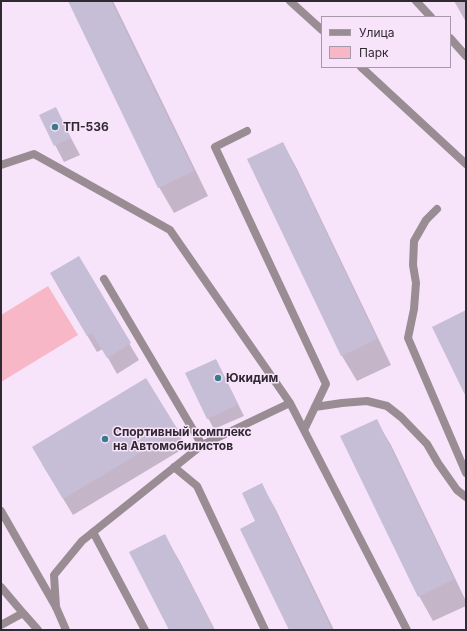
<!DOCTYPE html>
<meta charset="utf-8">
<style>
body{margin:0}
#map{position:relative;width:467px;height:631px;overflow:hidden;background:#f7e3fa;font-family:Inter,sans-serif}
canvas{display:block}
.frame{position:absolute;inset:0;border:2px solid #312932;pointer-events:none}
.legend{position:absolute;left:321px;top:16px;width:130px;height:52px;box-sizing:border-box;background:#f7e3fa;border:1px solid #a899aa;margin:0;padding:5px 7px;list-style:none;font-size:12px;color:#312932}
.legend li{display:flex;align-items:center;gap:8px;height:20px}
.legend b{width:20px;border:1px solid #a899aa}
</style>
<div id="map">
<canvas width="467" height="631"></canvas>
<div class="frame"></div>
<ul class="legend">
<li><b style="height:5px;background:#998d93"></b>Улица</li>
<li><b style="height:11px;background:#f8b7c6"></b>Парк</li>
</ul>
</div>
<script>
const ctx = document.querySelector('canvas').getContext('2d');
ctx.lineJoin = 'round';
function fillPath(path, color) { ctx.fillStyle = color; ctx.fill(path, 'evenodd'); }
const toPath = rows => new Path2D(rows.map(r => 'M' + r).join(''));
function strokePath(path, color, width, dash) { ctx.strokeStyle = color; ctx.lineWidth = width; ctx.lineCap = dash ? 'butt' : 'round'; ctx.setLineDash(dash || []); ctx.stroke(path); }
function drawText(font, color, halo, rows, align = 'center') {
  ctx.font = font + ' Inter,sans-serif'; ctx.lineWidth = 3; ctx.setLineDash([]); ctx.textBaseline = 'middle'; ctx.strokeStyle = halo; ctx.fillStyle = color; for (const [text, x, y, turn = 0] of rows) {
    ctx.save(); ctx.translate(x, y); ctx.rotate((+turn || 0) * Math.PI / 180); ctx.textAlign = isNaN(turn) ? turn : align; if (halo) ctx.strokeText(text, 0, 0); ctx.fillText(text, 0, 0); ctx.restore();
  }
}
fillPath(toPath([
 [48,286,78,335,1,382,1,315]
]), '#f8b7c6');
fillPath(toPath([
 [69,1,113,1,208,196,174,213,159,187],
 [454,1,466,1,466,22],
 [55,108,80,155,64,162,40,116],
 [283,143,297,169,391,365,357,381,342,356,248,160],
 [78,257,139,360,117,374,103,349,97,352,60,290],
 [216,360,244,416,214,429,208,418],
 [376,420,391,445,466,601,466,606,433,621,419,596],
 [177,431,186,447,73,515,42,464],
 [262,485,276,510,334,630,290,630,257,521],
 [164,535,179,560,215,630,170,630]
]), '#0003');
fillPath(toPath([
 [68,1,111,1,194,171,158,188],
 [56,107,71,138,54,146,39,115],
 [283,142,377,339,341,356,247,159],
 [79,256,131,343,107,358,92,333,87,336,50,273],
 [466,310,466,397,432,327],
 [216,359,238,404,207,419,185,373],
 [146,378,178,430,63,499,32,447],
 [377,419,454,579,418,597,340,436],
 [262,483,332,630,289,630,240,529,255,521,242,493],
 [165,534,214,630,169,630,129,552]
]), '#c6bdd7');
strokePath(toPath([
 [247,131,215,147,326,384,304,430],
 [1,165,34,154,170,230,290,403,407,630],
 [437,209,426,220,414,241,413,265,416,283,414,309,408,338,466,473],
 [315,407,342,403,367,401,387,406,401,417,427,444,438,463,457,490,466,497],
 [202,445,290,403],
 [174,467,197,486,265,630],
 [93,532,145,630],
 [1,587,23,613],
 [56,607,54,575,82,541,202,445,104,279],
 [1,625,23,613,38,630]
]), '#998d93', 8);
strokePath(toPath([
 [290,1,322,30],
 [416,1,431,17],
 [450,38,466,56],
 [361,67,466,164],
 [1,511,56,607,66,630]
]), '#998d93', 8);
for (const [x, y, r, color] of [
 [55,127,4,"#387b8c"],
 [218,378,4,"#387b8c"],
 [105,439,4,"#387b8c"]
]) { const dot = new Path2D(); dot.arc(x, y, r, 0, 2 * Math.PI); ctx.fillStyle = color; ctx.fill(dot); strokePath(dot, '#f7e3fa', 1.5); }
drawText('bold 12px', '#312932', '#f7e3fa', [
 ["ТП-536",63,127],
 ["Юкидим",226,378],
 ["Спортивный комплекс",113,432],
 ["на Автомобилистов",113,446]
], 'left');
</script>
